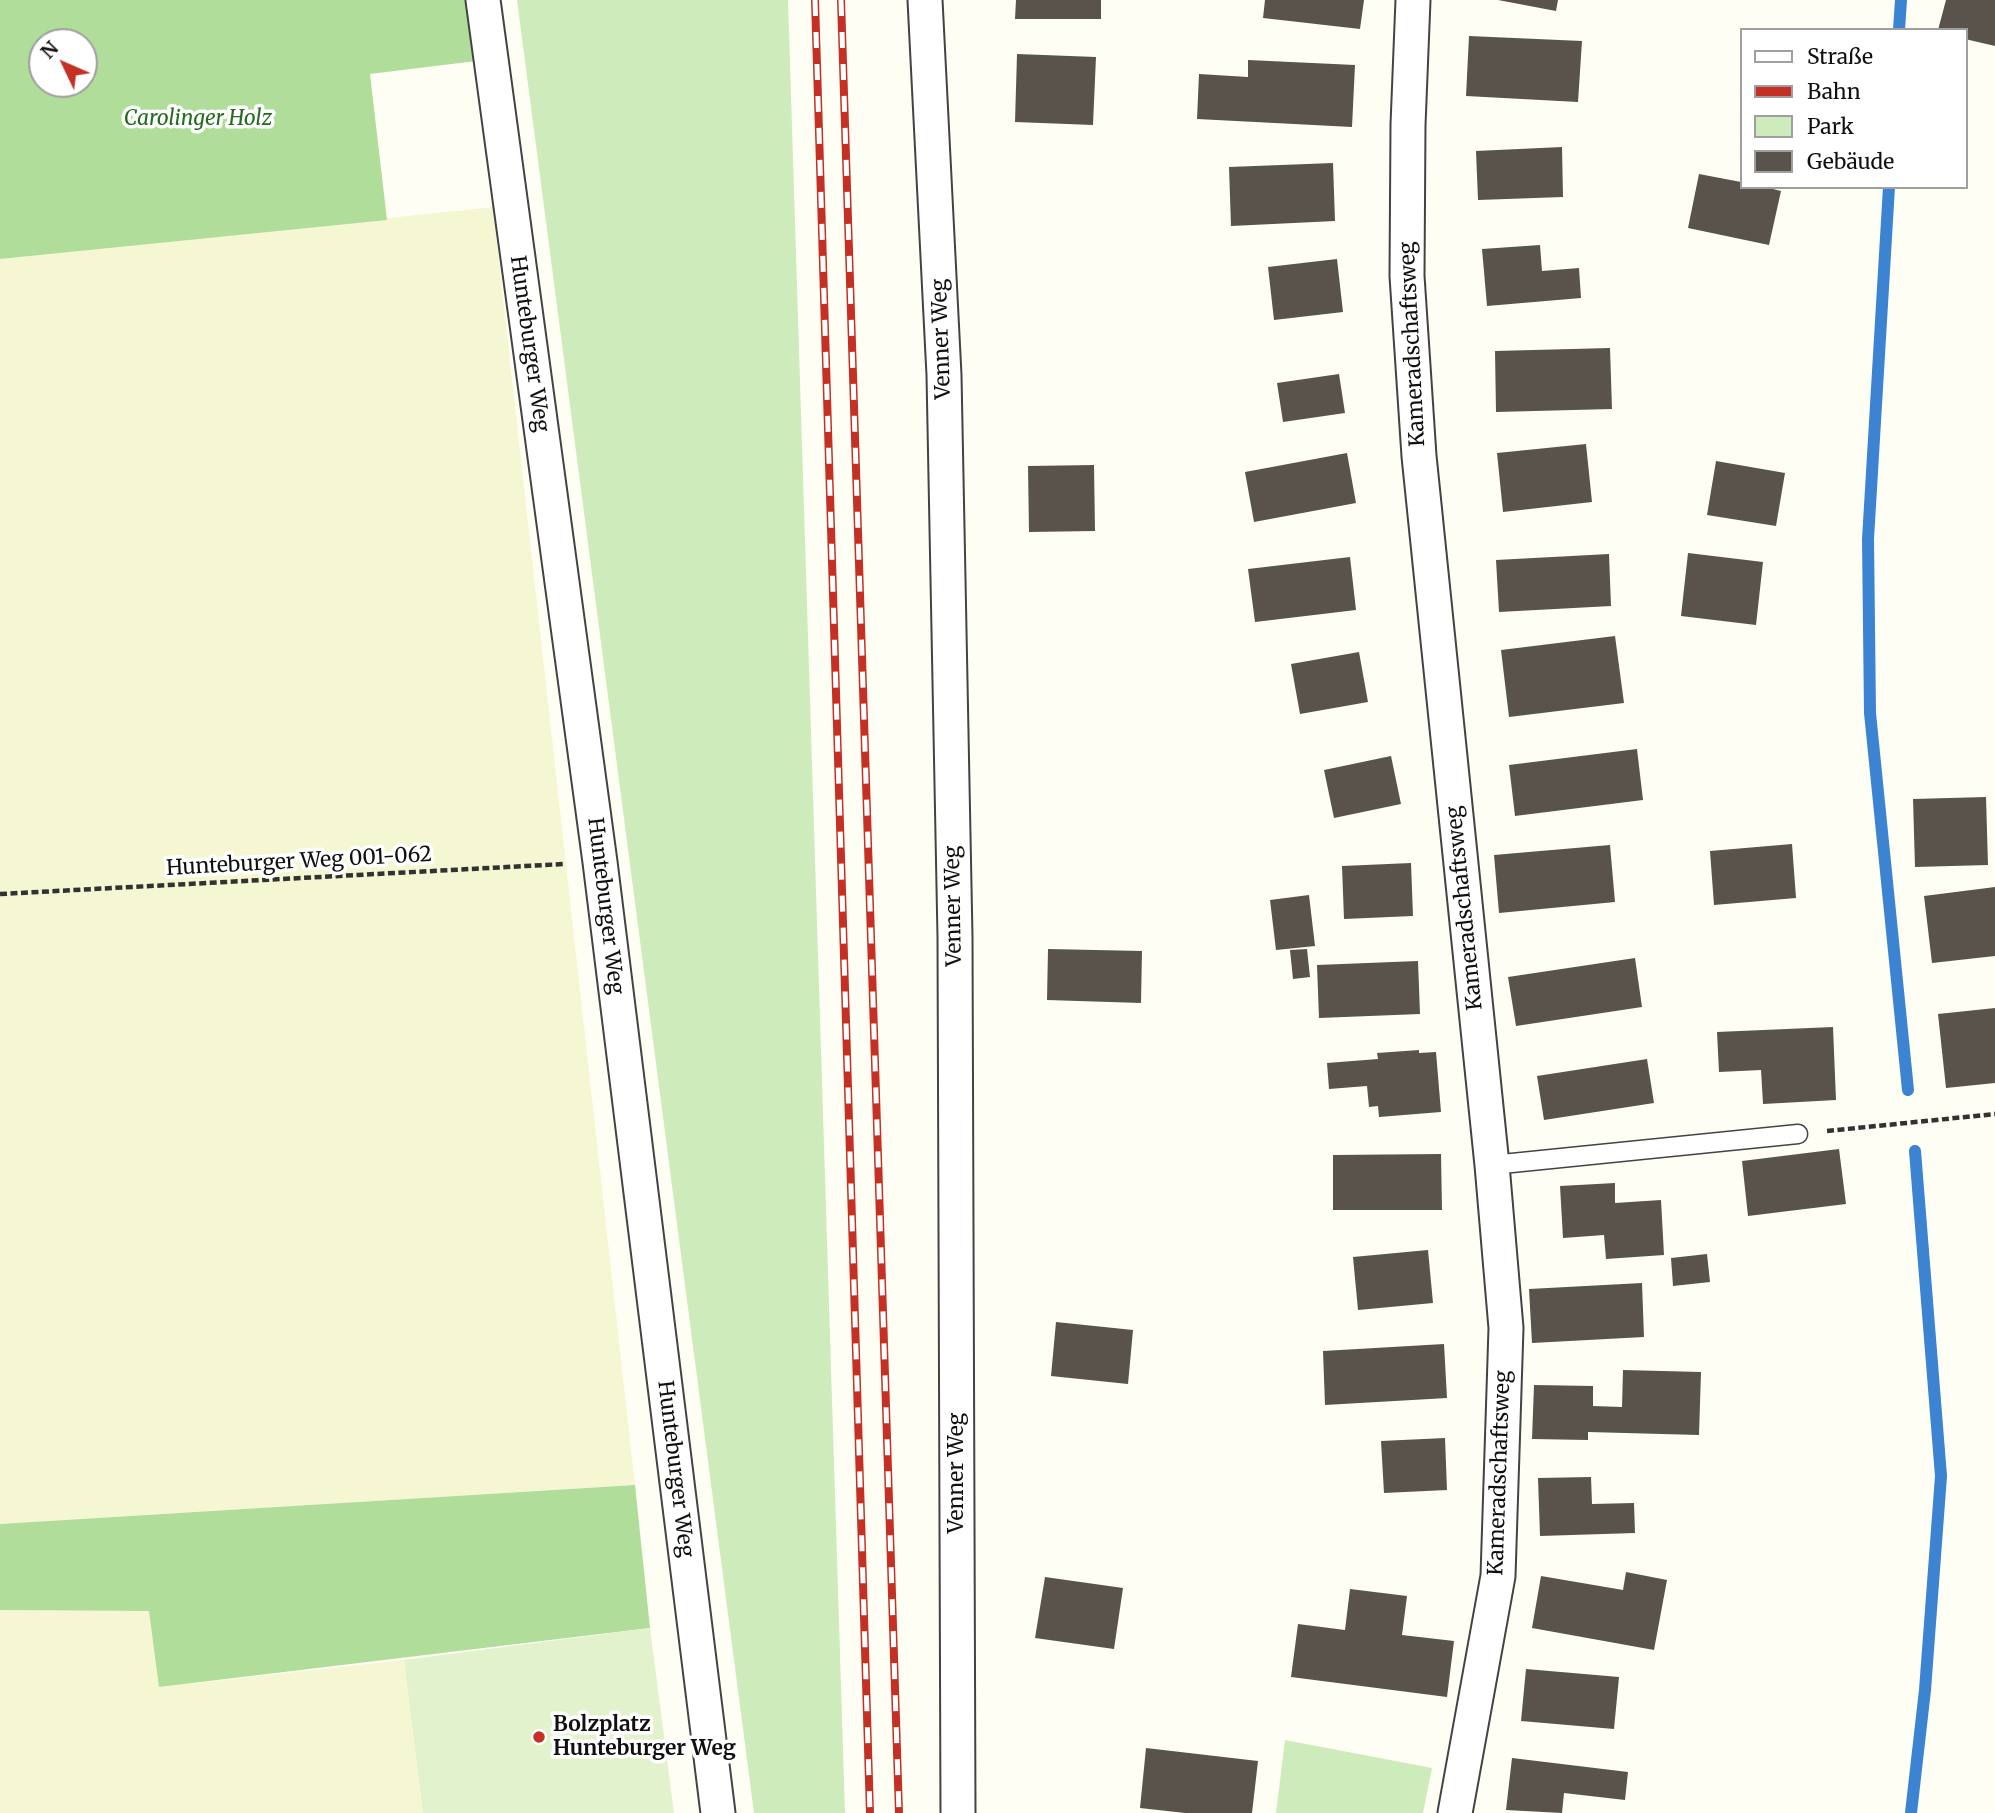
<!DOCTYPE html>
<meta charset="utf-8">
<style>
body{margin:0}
#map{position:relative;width:1995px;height:1813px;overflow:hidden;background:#fffef4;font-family:Merriweather,serif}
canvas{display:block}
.legend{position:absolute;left:1740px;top:28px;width:228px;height:161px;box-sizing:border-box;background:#fff;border:2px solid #9f9f9f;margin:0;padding:9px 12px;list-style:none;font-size:21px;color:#101010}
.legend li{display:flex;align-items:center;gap:14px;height:35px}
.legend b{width:35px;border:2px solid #9f9f9f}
.north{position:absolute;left:28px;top:28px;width:70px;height:70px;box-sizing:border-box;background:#fff;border:2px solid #9f9f9f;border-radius:50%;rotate:314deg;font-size:19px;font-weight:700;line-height:28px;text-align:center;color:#101010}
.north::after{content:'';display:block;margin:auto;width:24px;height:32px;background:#c53024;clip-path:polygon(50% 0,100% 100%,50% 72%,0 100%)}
</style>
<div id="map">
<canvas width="1995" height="1813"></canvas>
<ul class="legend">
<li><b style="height:9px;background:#fff"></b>Straße</li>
<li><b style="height:9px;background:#c53024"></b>Bahn</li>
<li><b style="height:19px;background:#ceebbb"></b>Park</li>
<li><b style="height:19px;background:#59534c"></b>Gebäude</li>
</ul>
<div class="north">N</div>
</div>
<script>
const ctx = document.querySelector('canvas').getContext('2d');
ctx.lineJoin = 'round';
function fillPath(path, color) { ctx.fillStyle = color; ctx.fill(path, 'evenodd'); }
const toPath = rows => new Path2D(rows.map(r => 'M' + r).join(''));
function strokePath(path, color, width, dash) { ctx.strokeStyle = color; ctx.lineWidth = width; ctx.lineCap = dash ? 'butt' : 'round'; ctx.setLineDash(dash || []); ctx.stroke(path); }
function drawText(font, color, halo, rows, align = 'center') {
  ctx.font = font + ' Merriweather,serif'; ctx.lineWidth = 7; ctx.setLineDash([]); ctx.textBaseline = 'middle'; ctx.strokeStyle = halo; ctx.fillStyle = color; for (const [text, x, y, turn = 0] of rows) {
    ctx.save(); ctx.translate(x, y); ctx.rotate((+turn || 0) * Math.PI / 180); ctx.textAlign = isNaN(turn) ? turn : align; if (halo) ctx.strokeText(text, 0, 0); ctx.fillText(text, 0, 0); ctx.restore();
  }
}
fillPath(toPath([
 [493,207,635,1485,0,1524,0,259],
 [0,1610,150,1611,160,1687,404,1660,423,1813,0,1813]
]), '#f5f6d2');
fillPath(toPath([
 [517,0,788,0,845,1813,754,1813],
 [1285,1740,1432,1768,1423,1813,1276,1813]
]), '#ceebbb');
fillPath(toPath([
 [0,0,467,0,476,61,370,74,387,220,0,259],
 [42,42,84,42,84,84,42,84],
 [635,1485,650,1628,159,1687,149,1611,0,1610,0,1524]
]), '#b0dd9a');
fillPath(toPath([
 [650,1628,674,1813,423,1813,404,1660]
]), '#e1f2cd');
strokePath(toPath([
 [1899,30,1901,0],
 [1889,187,1868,539,1870,713,1908,1090],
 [1911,1813,1925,1690,1941,1476,1915,1151]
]), '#3c83d1', 12);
fillPath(toPath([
 [1016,0,1101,0,1101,19,1015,19],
 [1265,0,1364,0,1360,29,1263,18],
 [1498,0,1558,0,1556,11],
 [1946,0,1995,0,1995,46,1965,39,1965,30,1938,30],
 [1469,36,1582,41,1578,102,1466,96],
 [1017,54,1096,57,1093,125,1015,122],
 [1248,60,1355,65,1352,127,1197,119,1199,74,1248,77],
 [1562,147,1563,197,1478,200,1476,151],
 [1333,163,1335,221,1231,226,1229,167],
 [1699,174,1741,182,1741,187,1765,187,1781,191,1769,245,1688,228],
 [1540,245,1542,271,1579,268,1581,298,1487,306,1482,249],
 [1337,259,1343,312,1274,320,1268,267],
 [1610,348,1612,409,1496,412,1495,351],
 [1339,374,1345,413,1283,422,1277,383],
 [1586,444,1592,502,1503,512,1497,453],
 [1347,453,1356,503,1254,522,1245,472],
 [1716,461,1785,473,1776,526,1707,515],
 [1094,465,1095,531,1029,532,1028,466],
 [1688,553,1763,562,1756,625,1681,616],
 [1609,554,1611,606,1499,612,1496,560],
 [1350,557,1356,610,1255,622,1248,569],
 [1615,636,1624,703,1509,717,1501,650],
 [1359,652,1368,702,1300,714,1291,664],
 [1637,749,1643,800,1515,816,1509,765],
 [1391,756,1401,804,1334,818,1324,770],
 [1986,797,1988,865,1915,867,1913,799],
 [1792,844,1796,898,1714,905,1710,851],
 [1610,845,1615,902,1499,913,1494,855],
 [1411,863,1413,916,1344,919,1342,866],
 [1995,887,1995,956,1932,963,1924,896],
 [1309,895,1315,946,1276,950,1270,900],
 [1048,949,1142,951,1141,1003,1047,1000],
 [1307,949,1310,977,1293,979,1290,950],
 [1635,958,1642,1007,1516,1026,1508,977],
 [1418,961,1420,1014,1319,1018,1317,965],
 [1995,1008,1995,1083,1946,1088,1938,1014],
 [1833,1027,1836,1100,1763,1104,1761,1070,1719,1072,1717,1032],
 [1419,1050,1419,1053,1436,1052,1441,1112,1379,1117,1378,1106,1369,1107,1367,1086,1329,1089,1327,1063,1378,1059,1377,1053],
 [1647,1059,1654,1103,1544,1120,1537,1076],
 [1839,1149,1846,1204,1748,1216,1742,1161],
 [1441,1154,1442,1210,1333,1210,1333,1155],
 [1615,1183,1615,1203,1661,1200,1664,1255,1606,1259,1604,1235,1563,1238,1560,1186],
 [1428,1250,1433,1303,1358,1310,1353,1257],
 [1707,1254,1710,1282,1673,1286,1671,1258],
 [1642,1283,1644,1337,1532,1343,1529,1289],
 [1056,1322,1133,1330,1128,1384,1051,1376],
 [1444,1344,1447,1398,1325,1405,1323,1351],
 [1623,1370,1701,1372,1699,1435,1588,1432,1588,1440,1532,1439,1534,1385,1593,1386,1593,1406,1622,1407],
 [1445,1438,1447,1490,1384,1493,1381,1441],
 [1591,1477,1592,1504,1634,1503,1635,1533,1540,1536,1538,1478],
 [1626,1572,1667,1580,1654,1650,1532,1628,1541,1576,1623,1590],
 [1045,1577,1123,1588,1114,1649,1035,1638],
 [1350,1589,1407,1596,1402,1635,1454,1641,1447,1697,1291,1677,1298,1624,1345,1630],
 [1526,1669,1619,1677,1614,1729,1521,1721],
 [1146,1748,1258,1761,1252,1813,1185,1813,1140,1808],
 [1512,1758,1628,1772,1625,1800,1564,1793,1562,1813,1506,1810]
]), '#59534c');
const lane = toPath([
 [1492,1165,1798,1134]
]);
const street = toPath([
 [483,0,600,862,718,1813],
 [925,0,944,375,955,937,958,1813],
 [1413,0,1408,125,1407,276,1419,456,1492,1165,1506,1328,1498,1576,1455,1813]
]);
strokePath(lane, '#434343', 21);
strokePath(street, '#434343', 37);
strokePath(toPath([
 [0,894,564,864],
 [1827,1131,1995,1114]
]), '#323232', 4.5, [7, 3.5]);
strokePath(lane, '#fff', 18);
strokePath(street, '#fff', 33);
const rail = toPath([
 [815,0,870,1813],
 [841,0,899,1813]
]);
strokePath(rail, '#c53024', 8);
strokePath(rail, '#fff', 5, [16]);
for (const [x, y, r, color] of [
 [539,1737,7,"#c53024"]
]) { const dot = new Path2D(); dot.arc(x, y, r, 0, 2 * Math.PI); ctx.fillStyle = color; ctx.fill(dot); strokePath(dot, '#fff', 2.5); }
drawText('italic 21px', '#246b1e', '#fff', [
 ["Carolinger Holz",198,119]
]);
drawText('21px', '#101010', '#fff', [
 ["Venner Weg",942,339,-92],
 ["Hunteburger Weg",529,344,82],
 ["Kameradschaftsweg",1413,344,-93],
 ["Hunteburger Weg 001-062",299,862,-3],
 ["Hunteburger Weg",605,906,83],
 ["Venner Weg",954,906,-91],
 ["Kameradschaftsweg",1465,908,-96],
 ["Hunteburger Weg",675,1469,83],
 ["Venner Weg",957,1473,-90],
 ["Kameradschaftsweg",1500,1473,-88]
]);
drawText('bold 21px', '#101010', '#fff', [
 ["Bolzplatz",553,1725],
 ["Hunteburger Weg",553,1749]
], 'left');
</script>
